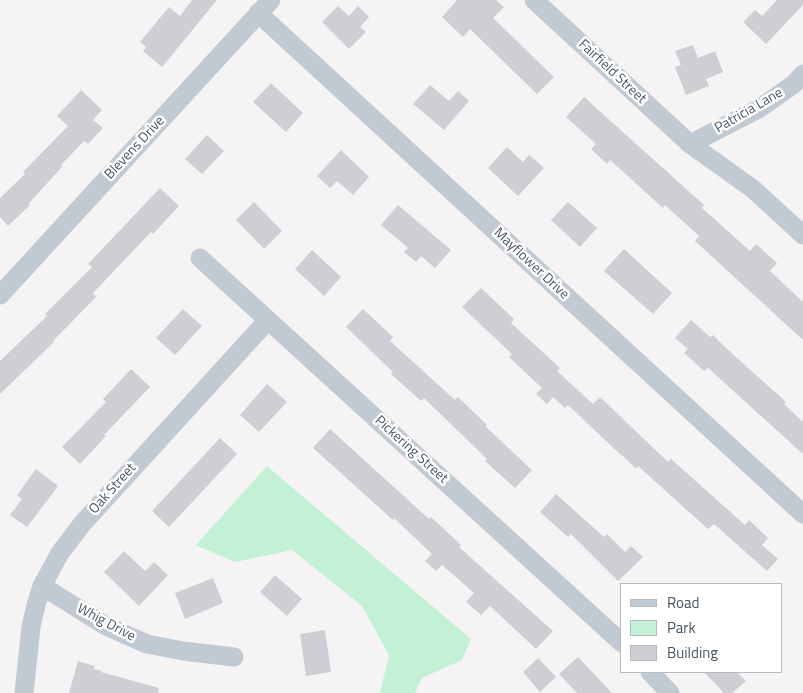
<!DOCTYPE html>
<style>
body{margin:0}
#map{position:relative;width:803px;height:693px;overflow:hidden;background:#f5f3f3;font-family:"Titillium Web",sans-serif}
canvas{display:block}
.legend{position:absolute;left:620px;top:583px;width:162px;height:90px;box-sizing:border-box;background:#fff;border:1px solid #b7bbc0;margin:0;padding:6px 9px;list-style:none;font-size:15px;color:#4a5661}
.legend li{display:flex;align-items:center;gap:10px;height:25px}
.legend b{width:25px;border:1px solid #b7bbc0}
</style>
<div id="map">
<canvas width="803" height="693"></canvas>
<ul class="legend">
<li><b style="height:6px;background:#c1cad2"></b>Road</li>
<li><b style="height:14px;background:#c3f1d5"></b>Park</li>
<li><b style="height:14px;background:#cdcfd5"></b>Building</li>
</ul>
</div>
<script>
const ctx = document.querySelector('canvas').getContext('2d');
ctx.lineJoin = 'round';
function fillPath(path, color) { ctx.fillStyle = color; ctx.fill(path, 'evenodd'); }
const toPath = rows => new Path2D(rows.map(r => 'M' + r).join(''));
function strokePath(path, color, width, dash) { ctx.strokeStyle = color; ctx.lineWidth = width; ctx.lineCap = dash ? 'butt' : 'round'; ctx.setLineDash(dash || []); ctx.stroke(path); }
function drawText(font, color, halo, rows, align = 'center') {
  ctx.font = font + ' "Titillium Web",sans-serif'; ctx.lineWidth = 5; ctx.setLineDash([]); ctx.textBaseline = 'middle'; ctx.strokeStyle = halo; ctx.fillStyle = color; for (const [text, x, y, turn = 0] of rows) {
    ctx.save(); ctx.translate(x, y); ctx.rotate((+turn || 0) * Math.PI / 180); ctx.textAlign = isNaN(turn) ? turn : align; if (halo) ctx.strokeText(text, 0, 0); ctx.fillText(text, 0, 0); ctx.restore();
  }
}
fillPath(toPath([
 [267,466,471,639,462,660,422,678,415,693,380,693,389,655,362,606,292,550,235,562,196,545]
]), '#c3f1d5');
fillPath(toPath([
 [192,0,217,0,162,67,143,51,146,47,140,42,169,7,180,16],
 [457,0,496,0,504,7,493,18,554,77,537,94,470,29,463,37,442,17],
 [777,0,803,0,803,5,766,44,743,22,755,10,762,16],
 [338,6,349,16,358,6,369,17,360,27,366,32,349,49,322,22],
 [693,45,698,58,715,51,723,72,706,79,709,86,686,95,675,67,681,65,675,51],
 [271,83,303,113,286,132,253,102],
 [430,85,449,101,458,91,469,101,444,130,413,104],
 [81,90,102,110,93,120,103,128,88,144,84,141,61,165,62,167,29,203,30,205,8,226,0,217,0,198,25,174,23,172,68,126,57,116],
 [584,97,704,205,702,208,750,251,756,244,777,263,770,271,803,302,803,340,695,241,699,236,665,205,663,208,610,160,607,164,591,149,596,144,566,117],
 [207,135,224,151,202,174,185,159],
 [507,147,523,162,529,155,544,168,518,196,488,168],
 [341,150,369,177,353,195,337,181,330,188,317,176],
 [160,188,179,206,153,234,151,232,93,293,96,297,53,341,54,342,0,394,0,361,47,316,45,314,92,267,88,264],
 [254,202,282,231,264,249,236,220],
 [568,202,597,228,580,247,551,220],
 [398,205,451,250,435,268,421,256,416,262,404,252,408,248,381,225],
 [624,249,672,293,653,314,604,271],
 [312,250,341,277,324,296,295,269],
 [481,288,514,319,511,323,560,368,557,371,593,404,600,397,668,462,671,459,745,525,749,520,768,538,762,545,778,559,767,571,714,524,708,529,638,466,636,469,622,455,622,456,568,405,565,408,553,397,547,404,536,394,542,388,509,357,512,354,462,307],
 [183,309,202,326,175,355,156,338],
 [363,309,393,337,390,341,455,400,458,397,487,425,486,427,532,470,515,488,485,461,487,459,424,398,421,401,391,374,393,372,346,327],
 [691,320,710,337,713,335,726,348,786,402,784,404,803,422,803,454,708,368,704,371,684,353,688,349,675,338],
 [131,369,150,387,104,435,106,436,80,464,62,447,106,402,103,399],
 [267,384,287,402,259,432,240,415],
 [330,429,429,519,431,517,461,545,459,547,553,631,536,649,490,606,481,615,466,602,474,593,442,565,436,571,425,561,432,554,394,518,393,520,313,448],
 [220,438,237,454,169,527,152,511],
 [36,469,58,486,27,527,10,515,22,499,17,495],
 [556,494,604,537,607,534,625,552,631,546,643,557,618,581,571,534,568,537,540,512],
 [124,551,145,571,154,562,168,575,139,606,104,572],
 [275,575,302,599,287,616,260,592],
 [213,578,223,603,185,619,175,593],
 [325,630,331,672,306,676,300,634],
 [578,657,612,693,577,693,559,674],
 [538,658,556,677,540,692,523,672],
 [78,661,95,666,94,669,102,671,101,672,159,688,158,693,69,693],
 [704,672,737,672,746,681,732,693,724,693]
]), '#cdcfd5');
strokePath(toPath([
 [534,0,690,144,753,189,803,235],
 [258,13,803,514],
 [690,144,760,108,794,84,803,74],
 [200,258,622,643],
 [0,295,271,0],
 [42,586,106,626,147,644,183,651,234,657],
 [650,672,670,693],
 [24,693,31,627,36,605,42,586,60,553,82,524,268,320]
]), '#c1cad2', 19);
drawText('14px', '#4a5661', '#fff', [
 ["Fairfield Street",612,72,43],
 ["Patricia Lane",749,111,-30],
 ["Blevens Drive",135,148,-47],
 ["Mayflower Drive",531,264,43],
 ["Pickering Street",411,450,42],
 ["Oak Street",113,489,-48],
 ["Whig Drive",106,623,28]
]);
</script>
